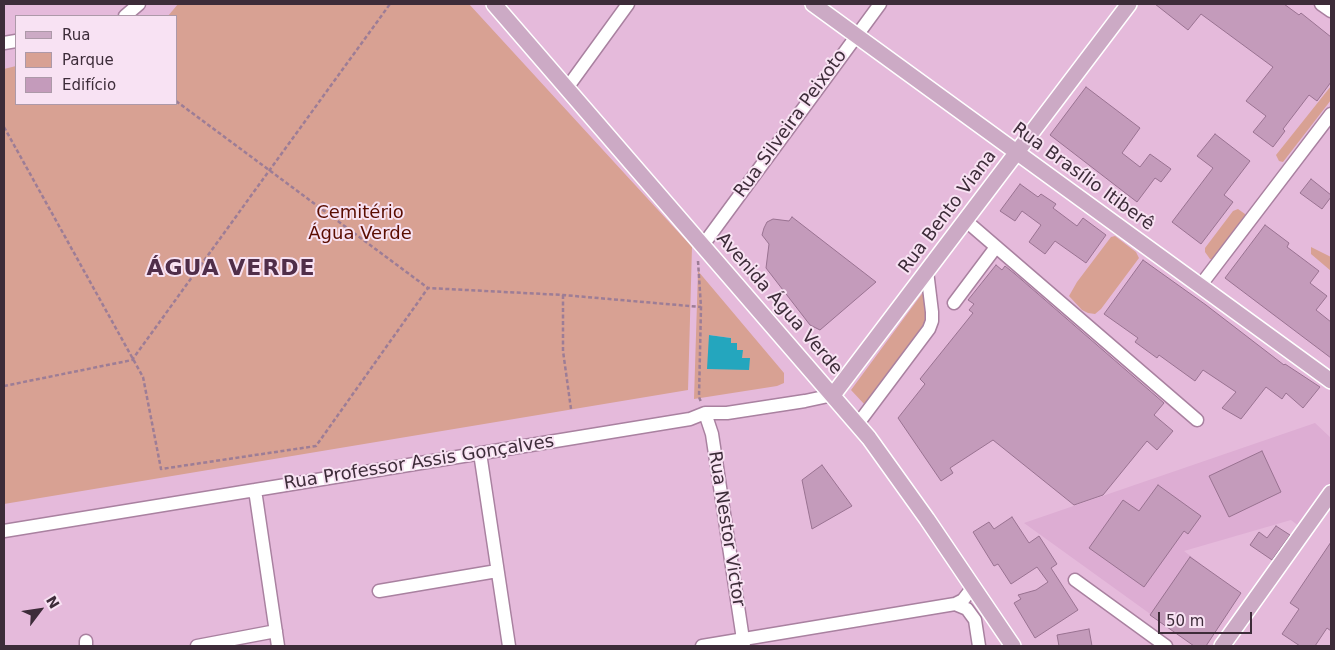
<!DOCTYPE html>
<meta charset="utf-8">
<style>
body{margin:0}
#map{position:relative;width:1335px;height:650px;overflow:hidden;background:#e5badb;font-family:"DejaVu Sans",sans-serif}
canvas{display:block}
.frame{position:absolute;inset:0;border:5px solid #3d2c39;pointer-events:none}
.legend{position:absolute;left:15px;top:15px;width:162px;height:90px;box-sizing:border-box;background:#f8e2f3;border:1px solid #ad99a9;margin:0;padding:6px 9px;list-style:none;font-size:15px;color:#3d2c39}
.legend li{display:flex;align-items:center;gap:10px;height:25px}
.legend b{width:25px;border:1px solid #ad99a9}
.north{position:absolute;left:15px;top:585px;width:50px;height:50px;-webkit-text-stroke:4px #f8e2f3;paint-order:stroke;rotate:59deg;font-size:14px;font-weight:700;line-height:20px;text-align:center;color:#3d2c39}
.north::after{content:'';display:block;margin:auto;width:18px;height:22px;background:#3d2c39;clip-path:polygon(50% 0,100% 100%,50% 72%,0 100%)}
.scale{position:absolute;left:1158px;top:612px;width:94px;height:22px;box-sizing:border-box;border:2px solid #3d2c39;border-top:0;padding-left:6px;font-size:15px;line-height:18px;white-space:nowrap;color:#3d2c39;-webkit-text-stroke:4px #f8e2f3;paint-order:stroke}
</style>
<div id="map">
<canvas width="1335" height="650"></canvas>
<div class="frame"></div>
<ul class="legend">
<li><b style="height:6px;background:#ccaac5"></b>Rua</li>
<li><b style="height:14px;background:#d8a193"></b>Parque</li>
<li><b style="height:14px;background:#c49bbb"></b>Edifício</li>
</ul>
<div class="north">N</div>
<div class="scale">50 m</div>
</div>
<script>
const ctx = document.querySelector('canvas').getContext('2d');
ctx.lineJoin = 'round';
function fillPath(path, color) { ctx.fillStyle = color; ctx.fill(path, 'evenodd'); }
const toPath = rows => new Path2D(rows.map(r => 'M' + r).join(''));
function strokePath(path, color, width, dash) { ctx.strokeStyle = color; ctx.lineWidth = width; ctx.lineCap = dash ? 'butt' : 'round'; ctx.setLineDash(dash || []); ctx.stroke(path); }
function drawText(font, color, halo, rows, align = 'center') {
  ctx.font = font + ' "DejaVu Sans",sans-serif'; ctx.lineWidth = 4; ctx.setLineDash([]); ctx.textBaseline = 'middle'; ctx.strokeStyle = halo; ctx.fillStyle = color; for (const [text, x, y, turn = 0] of rows) {
    ctx.save(); ctx.translate(x, y); ctx.rotate((+turn || 0) * Math.PI / 180); ctx.textAlign = isNaN(turn) ? turn : align; if (halo) ctx.strokeText(text, 0, 0); ctx.fillText(text, 0, 0); ctx.restore();
  }
}
fillPath(toPath([
 [1315,423,1331,438,1331,483,1300,527,1291,520,1184,551,1201,564,1160,621,1024,523]
]), '#ddadd3');
fillPath(toPath([
 [178,4,469,4,692,247,688,390,4,504,4,69,16,66,16,104,176,104,176,16,168,16],
 [1331,86,1331,100,1283,162,1279,161,1276,155],
 [1238,209,1245,214,1245,218,1214,259,1210,259,1205,252,1205,248,1233,211],
 [1115,236,1136,252,1139,258,1101,309,1095,314,1088,313,1082,310,1069,296,1077,282,1111,237],
 [1311,247,1331,257,1331,271,1311,254],
 [698,271,784,373,784,383,777,386,694,399],
 [709,335,731,338,731,343,742,358],
 [924,291,927,321,865,405,851,390]
]), '#d8a193');
fillPath(toPath([
 [709,335,731,338,731,343,737,343,737,350,743,350,742,358,750,358,749,370,707,369]
]), '#24a6be');
const building = toPath([
 [1155,4,1284,4,1299,15,1301,13,1331,37,1331,82,1317,101,1309,95,1283,129,1285,131,1273,147,1253,132,1266,116,1246,101,1273,67,1201,14,1188,30,1155,4],
 [1086,87,1140,128,1122,153,1140,167,1150,154,1171,169,1161,182,1155,178,1137,202,1050,135,1086,87],
 [1215,134,1250,161,1224,195,1233,202,1201,244,1172,222,1213,168,1197,156,1215,134],
 [1311,179,1331,195,1331,197,1322,209,1300,193,1311,179],
 [1020,184,1038,197,1041,194,1056,204,1053,208,1077,226,1083,218,1106,235,1086,263,1055,241,1045,254,1029,242,1041,225,1022,211,1015,221,1000,211,1020,184],
 [792,217,876,282,820,330,810,325,766,268,769,244,762,235,764,228,767,222,773,219,789,221,792,217],
 [1265,225,1289,243,1287,247,1319,271,1310,283,1327,296,1316,310,1331,322,1331,358,1225,278,1265,225],
 [1143,260,1206,305,1284,365,1285,364,1320,387,1303,408,1286,393,1282,399,1266,387,1241,419,1222,408,1236,392,1203,370,1195,381,1159,355,1157,358,1135,342,1138,338,1104,314,1143,260],
 [996,265,1002,270,1005,266,1015,274,1164,403,1154,415,1173,431,1157,450,1147,441,1103,495,1074,505,993,440,950,468,953,473,941,481,898,418,925,384,920,379,973,313,969,310,974,304,968,300,996,265],
 [1262,451,1281,492,1229,517,1209,476,1262,451],
 [822,465,852,506,812,529,802,480,822,465],
 [1158,485,1201,516,1188,534,1184,531,1144,587,1089,548,1123,500,1139,511,1158,485],
 [1012,517,1029,543,1039,536,1057,564,1051,568,1078,610,1035,638,1014,603,1021,599,1018,595,1036,590,1048,582,1037,567,1011,584,998,564,994,566,973,532,989,522,994,529,1012,517],
 [1276,526,1290,535,1272,560,1250,545,1259,532,1267,538,1276,526],
 [1331,542,1331,631,1327,628,1315,646,1300,646,1282,634,1299,609,1290,603,1331,542],
 [1190,557,1241,593,1206,646,1194,646,1150,615,1190,557],
 [1089,629,1092,646,1059,646,1057,635,1089,629]
]);
fillPath(building, '#c49bbb');
strokePath(building, '#997291', 1);
const minor = toPath([
 [1321,4,1331,11],
 [125,16,139,4],
 [4,43,16,41],
 [567,88,628,4],
 [965,220,1197,420],
 [703,245,880,4],
 [1200,286,1331,114],
 [954,303,996,247],
 [705,413,712,434,744,646],
 [857,425,929,329,932,321,932,312,927,271],
 [480,453,509,646],
 [255,490,278,646],
 [4,531,690,419,705,413,727,413,805,401,833,395],
 [1075,580,1166,646],
 [379,591,497,571],
 [955,604,967,609,975,620,979,646],
 [86,641,86,646],
 [197,646,276,631],
 [702,646,955,604,963,600,973,587]
]);
const major = toPath([
 [494,4,869,438,927,519,1013,646],
 [813,4,1331,381],
 [833,395,1129,4],
 [1222,646,1331,493]
]);
strokePath(minor, '#a981a0', 15);
strokePath(major, '#fff', 18);
strokePath(toPath([
 [176,101,428,288],
 [4,127,143,377,161,469,316,446,428,288,563,295,701,307],
 [698,261,701,307,699,397,701,402],
 [563,295,563,351,571,409],
 [4,386,132,360,390,4]
]), '#9d7d96', 2.5, [4, 2.5]);
strokePath(minor, '#fff', 12);
strokePath(major, '#ccaac5', 15);
drawText('18px', '#3d2c39', '#f8e2f3', [
 ["Rua Silveira Peixoto",791,124,-54],
 ["Rua Brasílio Itiberê",1083,177,36],
 ["Rua Bento Viana",948,212,-53],
 ["Avenida Água Verde",779,304,49],
 ["Rua Professor Assis Gonçalves",419,463,-9],
 ["Rua Nestor Victor",726,529,81]
]);
drawText('18px', '#5a0d00', '#f8e2f3', [
 ["Cemitério",360,213],
 ["Água Verde",360,234]
]);
ctx.letterSpacing = '1px';
drawText('bold 22px', '#502e49', '#f8e2f3', [
 ["ÁGUA VERDE",231,269]
]);
ctx.letterSpacing = '0px';
</script>
